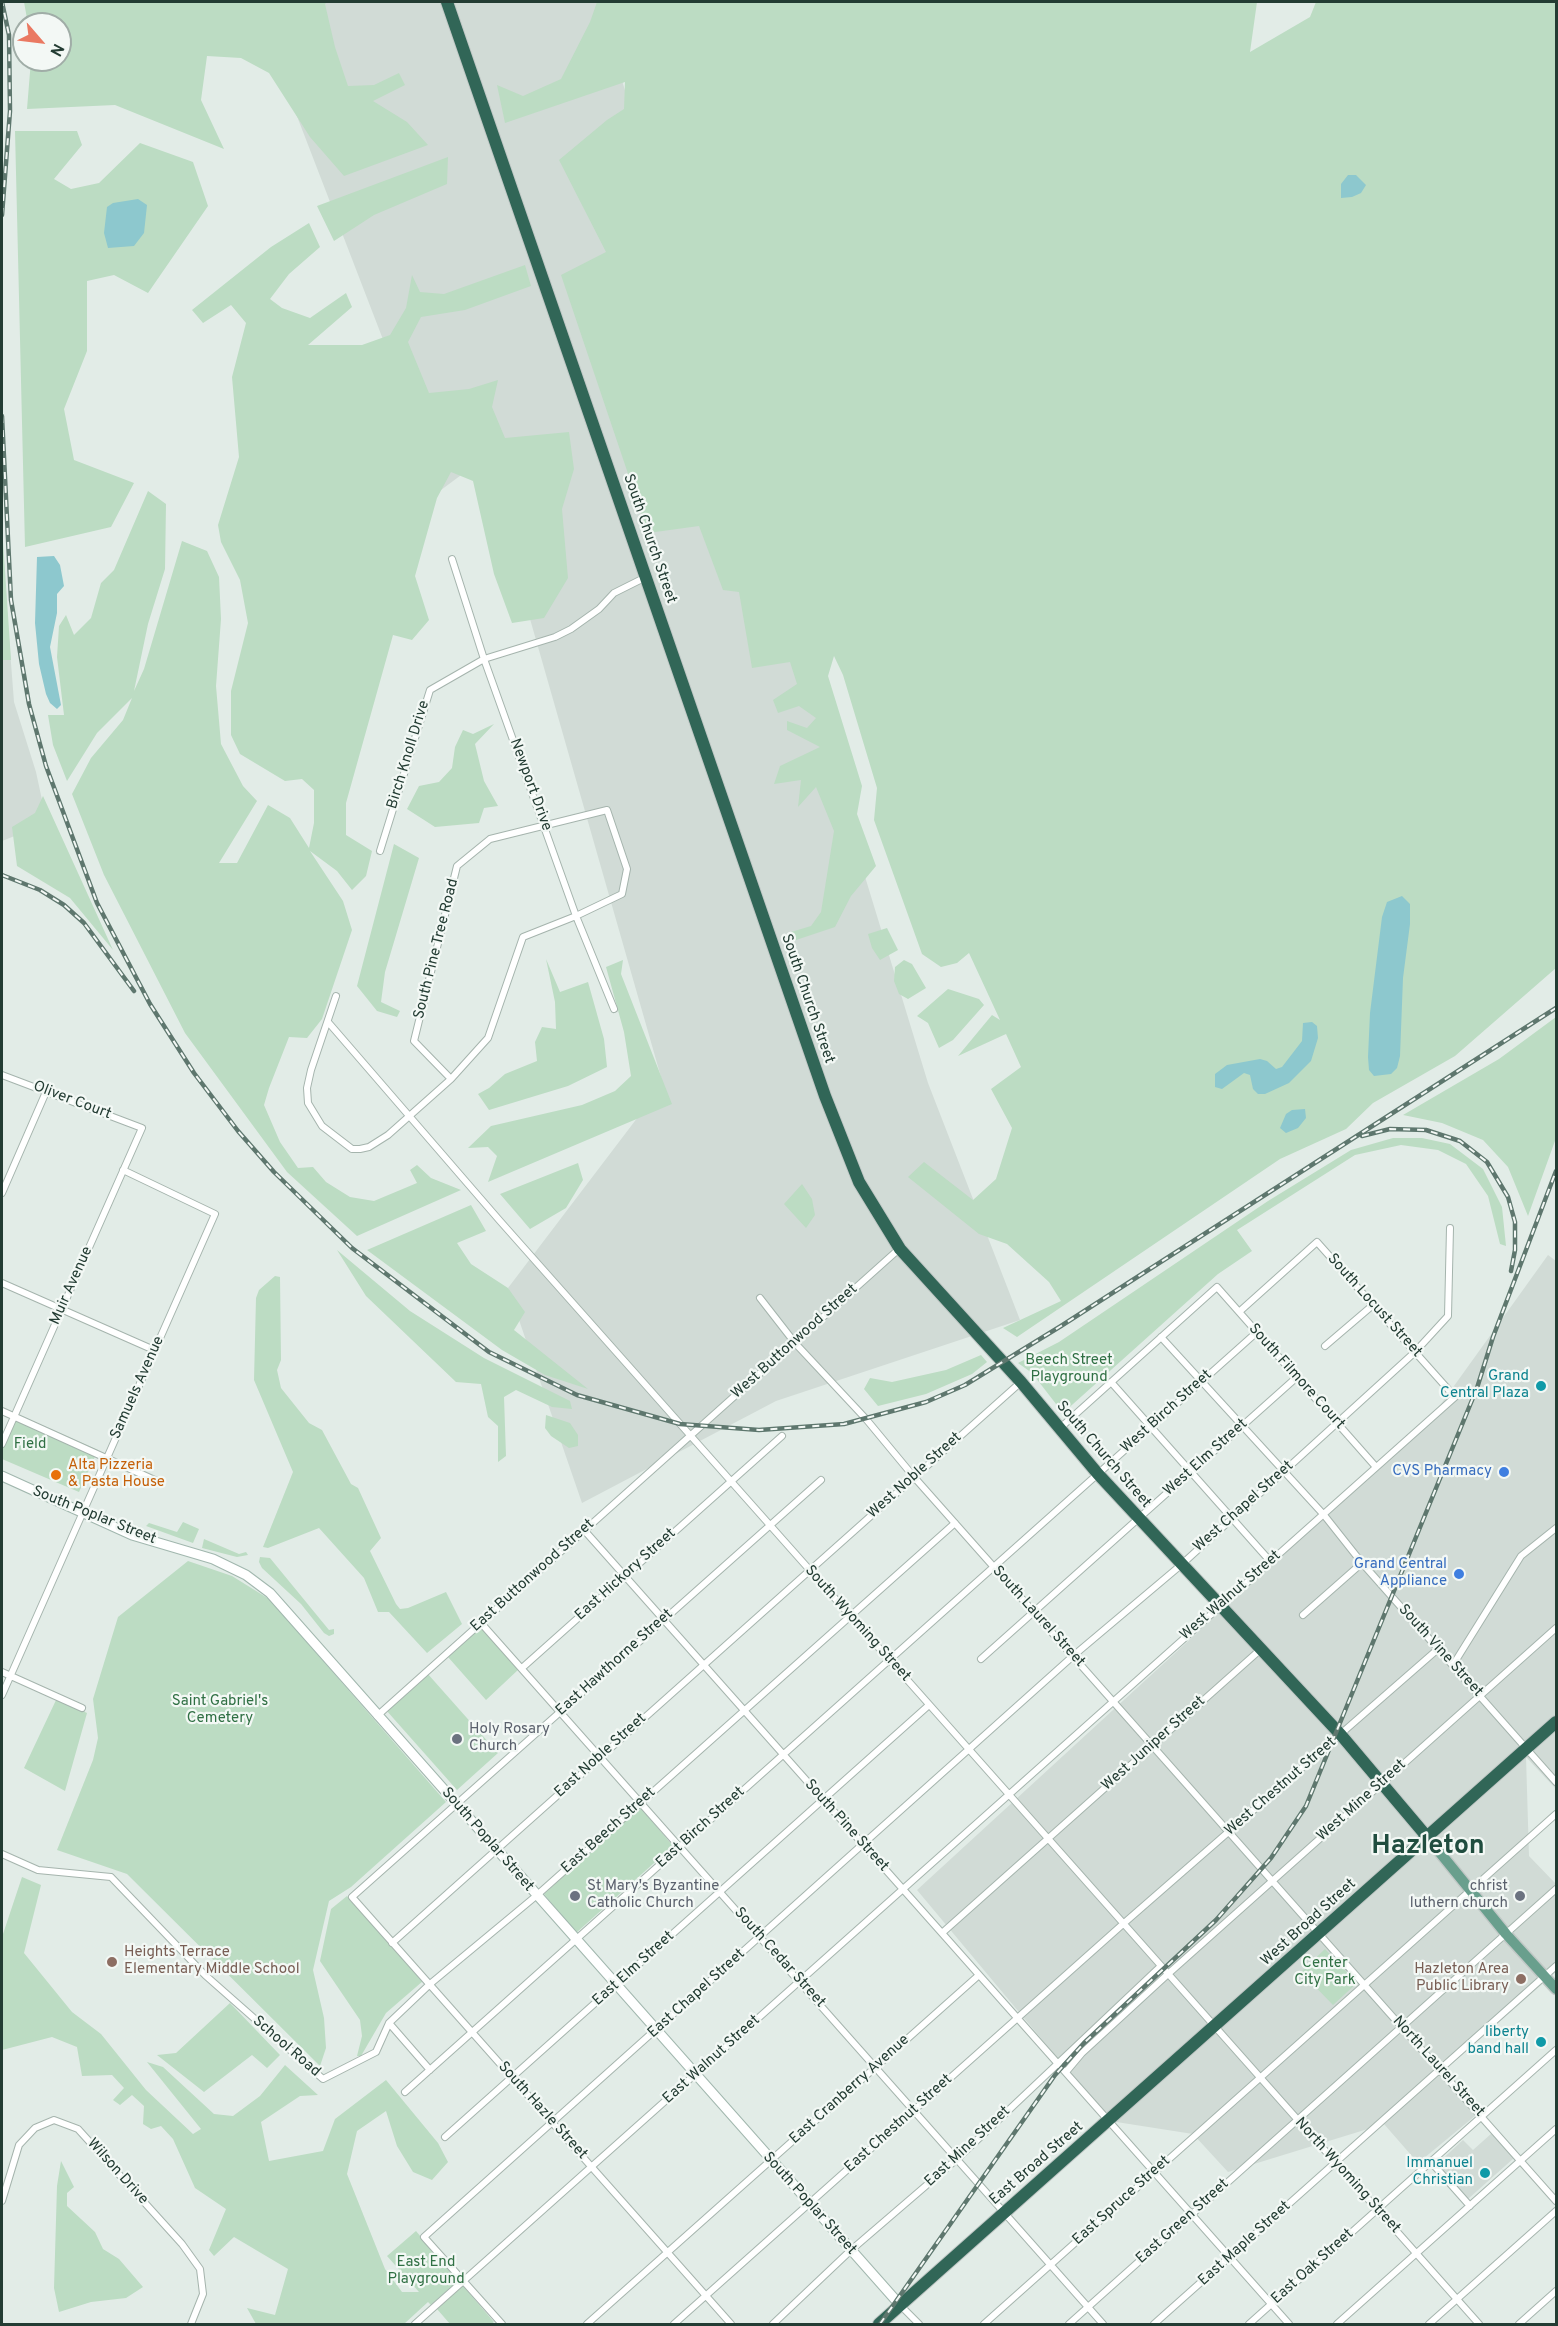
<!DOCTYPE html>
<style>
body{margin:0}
#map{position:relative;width:1558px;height:2326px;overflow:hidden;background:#e2ece7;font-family:Overpass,sans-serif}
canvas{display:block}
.frame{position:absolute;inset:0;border:3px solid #233c33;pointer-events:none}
.north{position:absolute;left:12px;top:12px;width:60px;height:60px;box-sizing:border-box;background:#f3f8f5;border:2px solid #a0ada7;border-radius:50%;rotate:118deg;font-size:16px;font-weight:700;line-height:24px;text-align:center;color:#233c33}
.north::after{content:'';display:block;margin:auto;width:21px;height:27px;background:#ea7962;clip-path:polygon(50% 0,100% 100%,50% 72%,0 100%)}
</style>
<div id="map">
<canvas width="1558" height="2326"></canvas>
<div class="frame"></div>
<div class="north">N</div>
</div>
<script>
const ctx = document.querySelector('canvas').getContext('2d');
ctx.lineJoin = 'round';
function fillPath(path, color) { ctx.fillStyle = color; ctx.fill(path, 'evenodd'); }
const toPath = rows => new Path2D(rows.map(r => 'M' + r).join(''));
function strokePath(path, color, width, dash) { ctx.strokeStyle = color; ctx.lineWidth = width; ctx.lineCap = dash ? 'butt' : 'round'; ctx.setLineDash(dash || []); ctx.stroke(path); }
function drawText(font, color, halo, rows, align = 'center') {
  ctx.font = font + ' Overpass,sans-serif'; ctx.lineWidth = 4.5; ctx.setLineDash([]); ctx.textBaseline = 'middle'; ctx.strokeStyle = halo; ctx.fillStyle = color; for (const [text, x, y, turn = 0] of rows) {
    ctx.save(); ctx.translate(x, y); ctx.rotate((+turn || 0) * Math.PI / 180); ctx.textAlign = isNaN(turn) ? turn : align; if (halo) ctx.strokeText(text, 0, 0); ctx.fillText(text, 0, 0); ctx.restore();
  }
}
fillPath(toPath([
 [253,2,598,2,928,1083,1020,1320,776,1401,582,1503,508,1288,663,1084,484,458,441,490],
 [2,546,14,702,36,772,47,823,2,841],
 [1548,1255,1556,1261,1556,1789,1526,1757,1529,1856,1556,1884,1556,1972,1446,2069,1481,2111,1418,2163,1384,2124,1228,2172,1193,2134,1110,2121,917,1890,1431,1418],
 [1492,2133,1514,2158,1468,2199,1437,2164,1463,2140,1473,2150]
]), '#d1dbd6');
fillPath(toPath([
 [24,2,327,2,325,4,335,47,348,86,374,85,399,73,405,85,373,101,407,122,428,145,344,176,310,137,269,73,241,58,207,56,201,100,224,149,115,105,27,109,31,60,60,60,60,24,28,24],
 [597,2,1257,2,1250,52,1310,17,1316,2,1556,2,1556,968,1455,1056,1373,1103,1346,1129,1280,1159,1017,1337,1003,1328,1061,1301,1049,1282,1007,1244,979,1234,908,1177,924,1162,973,1200,996,1179,1012,1128,991,1089,1021,1067,1006,1034,958,1056,992,1015,1000,1020,969,953,957,963,941,967,922,954,874,820,877,788,843,675,834,656,828,676,862,786,857,814,876,866,851,896,835,927,793,941,791,932,811,926,821,912,834,831,816,787,798,807,801,780,774,784,780,766,820,747,787,730,787,721,807,728,816,718,799,706,778,713,773,700,797,684,790,662,752,668,739,592,723,590,699,526,648,533,561,275,606,252,559,160,607,120,624,109,625,82,505,123,497,85,523,96,561,79,590,22],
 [15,131,77,131,82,145,54,179,71,189,99,183,140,143,193,162,208,206,148,293,114,275,87,281,87,351,64,409,74,460,134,483,111,527,25,547],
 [448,157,447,184,374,215,334,241,317,206],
 [309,223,320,247,289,274,270,299,282,308,310,318,346,293,352,307,308,345,362,345,390,335,406,308,412,275,420,292,444,294,525,265,531,286,465,310,421,317,408,342,429,393,469,389,498,380,492,407,505,438,569,432,574,469,562,509,568,578,544,618,512,623,494,574,473,481,451,472,437,498,415,576,429,620,412,640,393,635,346,803,346,835,372,851,366,876,352,890,337,871,310,851,343,901,352,930,322,1019,307,1038,289,1037,269,1088,264,1105,280,1142,298,1168,313,1167,326,1182,350,1197,374,1201,417,1183,410,1170,417,1165,431,1178,461,1190,357,1236,287,1172,185,1033,104,875,72,794,91,758,123,720,132,698,97,733,67,781,53,745,48,715,64,715,57,657,59,626,66,615,74,635,91,618,101,583,114,570,148,491,166,504,165,569,148,624,134,691,144,669,182,541,207,551,219,577,221,619,216,686,221,744,243,786,257,801,219,863,237,863,268,805,290,818,309,848,314,823,314,790,302,779,285,781,240,754,231,735,231,691,248,623,240,580,221,542,218,525,239,457,232,377,246,323,231,305,203,323,192,310,271,247],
 [2,526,11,660,2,660],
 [494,724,475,744,484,781,498,806,484,808,479,823,435,827,407,809,419,786,439,782,452,768,455,747,463,730,473,734],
 [43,796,113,950,70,898,17,866,12,827,35,813],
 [394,844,419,858,385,972,381,1002,400,1011,397,1017,377,1011,357,986],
 [887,928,898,950,880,960,872,948,868,934],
 [546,959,560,992,588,982,604,1039,607,1067,568,1086,489,1110,478,1094,489,1088,505,1074,537,1061,535,1042,542,1027,556,1029,555,1002],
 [623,960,621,974,672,1104,488,1182,497,1156,488,1147,468,1148,491,1126,582,1105,615,1091,631,1076,624,1032,606,967],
 [904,960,912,964,926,988,908,999,899,994,894,981,895,967],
 [948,989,979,999,984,1005,953,1040,939,1048,928,1023,917,1016],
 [1556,1017,1556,1138,1528,1216,1508,1167,1483,1140,1442,1123,1403,1115,1499,1059],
 [1393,1138,1422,1138,1450,1144,1483,1169,1502,1207,1506,1246,1500,1244,1488,1196,1466,1164,1438,1150,1401,1145,1355,1155,1237,1230,1252,1251,1218,1274,1063,1413,1032,1373,1018,1363,1059,1342,1268,1201,1351,1150],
 [578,1163,583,1180,566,1208,530,1229,500,1194],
 [802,1184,812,1199,815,1215,806,1228,784,1204],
 [471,1205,486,1231,457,1243,471,1264,508,1288,525,1312,514,1330,588,1389,545,1375,502,1350,367,1250],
 [337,1250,410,1311,484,1358,570,1401,572,1409,552,1407,516,1390,504,1397,506,1456,498,1462,498,1426,488,1417,481,1384,456,1382,366,1296],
 [275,1276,280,1277,281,1360,277,1370,281,1388,309,1423,322,1430,351,1484,358,1488,381,1538,370,1551,396,1604,400,1609,408,1608,446,1592,462,1624,427,1653,389,1612,378,1612,364,1578,319,1528,268,1548,263,1547,293,1472,254,1380,256,1298,259,1290],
 [981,1355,987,1362,972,1374,926,1394,878,1406,864,1389,870,1378,892,1382,946,1370],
 [17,1414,98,1450,79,1492,2,1459,2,1448],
 [546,1415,570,1423,578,1435,578,1446,569,1448,551,1436,545,1428],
 [183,1522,199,1529,193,1543,146,1526,149,1523,177,1532],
 [204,1539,239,1554,246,1552,248,1555,237,1557,202,1548],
 [260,1557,270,1558,329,1630,334,1629,334,1634,329,1636,324,1633,301,1604,262,1568,259,1562],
 [188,1561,232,1576,269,1599,446,1802,351,1887,329,1901,313,1970,324,2018,326,2048,320,2066,127,1874,57,1850,93,1760,98,1738,93,1699,118,1617],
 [481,1626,519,1669,486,1700,448,1657],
 [427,1673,498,1753,457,1790,386,1710],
 [57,1698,87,1713,65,1791,24,1768],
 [640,1807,673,1846,576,1933,544,1894],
 [22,1877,41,1885,24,1953,72,2012,101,2034,146,2090,193,2134,201,2129,147,2062,163,2067,214,2114,233,2116,260,2096,285,2065,318,2095,300,2096,261,2122,269,2161,323,2151,335,2119,386,2080,438,2143,448,2162,432,2180,413,2172,397,2146,386,2111,357,2131,347,2174,385,2269,402,2292,419,2292,387,2256,416,2231,458,2281,431,2305,428,2302,404,2324,256,2324,247,2308,275,2315,288,2269,234,2237,214,2256,209,2250,226,2209,195,2188,173,2139,161,2126,151,2129,143,2124,144,2106,132,2095,120,2105,113,2100,124,2088,112,2075,82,2076,77,2047,52,2037,2,2050,2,1937],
 [347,1896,423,1981,386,2013,361,2056,357,2056,362,2036,360,2020,320,1961,331,1909],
 [1325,1949,1357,1983,1333,2005,1301,1972],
 [230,2003,280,2055,267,2068,252,2055,204,2092,157,2055,176,2053],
 [61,2161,74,2187,67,2193,67,2206,95,2232,103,2249,119,2259,143,2287,126,2298,91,2302,59,2312,54,2288,57,2186],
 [463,2286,494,2322,491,2324,450,2324,437,2309]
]), '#bcdcc3');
fillPath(toPath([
 [1348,175,1356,175,1366,185,1361,193,1352,197,1341,198,1341,184],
 [138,199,147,205,144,233,134,246,108,248,104,233,107,207,113,203],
 [54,556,60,565,64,586,57,594,57,613,50,647,61,705,57,709,50,703,46,694,39,664,35,623,37,557],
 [1402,896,1410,904,1410,924,1403,978,1400,1056,1397,1068,1391,1074,1374,1076,1369,1070,1368,1057,1370,1013,1382,917,1387,902],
 [1312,1022,1317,1026,1318,1038,1311,1061,1289,1083,1265,1094,1258,1094,1253,1089,1250,1075,1244,1073,1222,1089,1215,1087,1215,1074,1227,1065,1260,1059,1267,1061,1276,1069,1282,1067,1302,1041,1303,1023],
 [1305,1109,1306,1118,1298,1128,1286,1133,1280,1128,1286,1114,1292,1110]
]), '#8dc8ce');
const street = toPath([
 [452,559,484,659,576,916,614,1009],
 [380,851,430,690,484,659,555,637,571,629,599,609,614,593,646,577],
 [336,996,311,1070,307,1088,308,1103,322,1126,352,1149,360,1149,369,1147,388,1135,451,1079,488,1038,523,937,576,916,622,894,627,869,607,810,490,839,457,866,414,1041,451,1079],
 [328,1022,500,1221,1479,2324],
 [2,1075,142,1128,2,1444],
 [2,1193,46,1092],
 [2,1283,154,1350],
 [760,1298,795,1343,866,1419,914,1477,1556,2201],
 [1161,1337,1324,1515,1362,1563,1556,1782],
 [1325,1346,1373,1305],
 [1111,1382,1270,1561],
 [2,1411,159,1482],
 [1059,1429,1217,1287,1376,1467],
 [584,1530,1289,2324],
 [1303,1615,1362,1563],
 [481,1623,1103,2324],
 [981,1659,1297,1377],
 [1453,1665,1521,1556,1556,1528],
 [522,1668,782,1436],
 [2,1672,82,1708],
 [2,1695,215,1214,123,1170],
 [377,1716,899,1249],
 [2,1854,38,1870,111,1877,205,1975,323,2079,376,2052,389,2023,430,1984,536,1896,955,1523],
 [942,1933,1261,1649],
 [392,1943,1021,1382],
 [389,2023,430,2070],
 [1066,2072,1082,2053,1168,1974,1556,1628],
 [405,2092,1257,1332],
 [445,2137,929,1705],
 [1431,2162,1470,2206],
 [2,2201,19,2145,35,2128,54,2120,78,2129,182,2244,200,2269,203,2294,191,2324],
 [900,2305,919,2324],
 [415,2324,1455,1397,1317,1242,1239,1312],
 [502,2324,424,2237,1073,1656,1181,1565,1415,1352,1448,1316,1450,1228],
 [587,2324,979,1975],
 [674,2324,1123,1924,1438,1649],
 [731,2324,352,1897,821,1480],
 [773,2324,850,2251,957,2159,1161,1966],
 [984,2324,1556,1814],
 [1069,2324,1556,1889],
 [1154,2324,1556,1966],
 [1249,2324,1556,2050],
 [1337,2324,1556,2129],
 [1429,2324,1556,2211],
 [1519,2324,1556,2291]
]);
const secondary = toPath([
 [2,1476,132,1535,213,1559,246,1575,270,1593,900,2305]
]);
const primary = toPath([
 [1428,1838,1506,1934,1556,1989]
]);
const highway = toPath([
 [447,2,825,1096,859,1182,900,1249,1021,1382,1098,1474,1341,1735,1428,1838],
 [879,2324,1556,1722]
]);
strokePath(street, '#a5b4ad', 8);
strokePath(secondary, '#a1b7ae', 11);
strokePath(primary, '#c1c8c6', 13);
strokePath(highway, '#c1c8c6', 14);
strokePath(street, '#fff', 6);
strokePath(secondary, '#fff', 9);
strokePath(primary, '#699f8d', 10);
strokePath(highway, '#316657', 12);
const rail = toPath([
 [2,215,10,111,9,35,2,2],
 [2,416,11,600,29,704,46,766,97,903,150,1004,194,1073,238,1131,274,1172,352,1248,489,1352,577,1395,680,1424,759,1430,844,1424,926,1402,965,1385,1061,1326,1556,1008],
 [2,875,40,890,64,905,84,923,134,991],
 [1362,1136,1390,1129,1426,1130,1460,1141,1487,1162,1508,1197,1515,1222,1515,1250,1511,1271],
 [880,2324,1055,2075,1084,2043,1216,1920,1271,1858,1306,1806,1477,1388,1493,1337,1556,1171]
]);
strokePath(rail, '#5e776e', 4.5);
strokePath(rail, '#f3f8f5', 2, [7]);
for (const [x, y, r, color] of [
 [1541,1386,6,"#0f9aa8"],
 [1504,1472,6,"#3f7fe0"],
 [56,1475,6,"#e8710a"],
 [1459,1574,6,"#3f7fe0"],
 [457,1739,6,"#6b7280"],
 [575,1896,6,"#6b7280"],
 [1520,1896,6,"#6b7280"],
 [112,1962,6,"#8d6e63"],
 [1521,1979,6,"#8d6e63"],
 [1541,2042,6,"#0f9aa8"],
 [1485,2173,6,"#0f9aa8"]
]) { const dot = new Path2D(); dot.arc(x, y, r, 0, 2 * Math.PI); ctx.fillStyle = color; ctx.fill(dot); strokePath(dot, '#f3f8f5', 2); }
drawText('15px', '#233c33', '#f3f8f5', [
 ["South Church Street",649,539,71],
 ["Birch Knoll Drive",409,755,-73],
 ["Newport Drive",530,785,70],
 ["South Pine Tree Road",437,949,-76],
 ["South Church Street",807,999,71],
 ["Oliver Court",72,1101,21],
 ["Muir Avenue",72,1286,-66],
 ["South Locust Street",1374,1306,48],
 ["West Buttonwood Street",795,1342,-42],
 ["South Filmore Court",1296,1377,48],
 ["Samuels Avenue",138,1388,-66],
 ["West Birch Street",1167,1412,-42],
 ["South Church Street",1103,1455,49],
 ["West Elm Street",1206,1458,-42],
 ["West Noble Street",915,1476,-42],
 ["West Chapel Street",1244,1507,-42],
 ["South Poplar Street",94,1516,22],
 ["East Hickory Street",626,1575,-42],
 ["East Buttonwood Street",533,1576,-42],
 ["West Walnut Street",1231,1596,-41],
 ["South Laurel Street",1038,1617,48],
 ["South Wyoming Street",857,1624,48],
 ["South Vine Street",1440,1651,48],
 ["East Hawthorne Street",615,1663,-42],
 ["West Juniper Street",1154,1744,-42],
 ["East Noble Street",601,1756,-42],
 ["West Chestnut Street",1281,1787,-41],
 ["West Mine Street",1362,1801,-42],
 ["South Pine Street",846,1826,48],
 ["East Birch Street",701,1828,-42],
 ["East Beech Street",609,1831,-42],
 ["South Poplar Street",487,1840,49],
 ["West Broad Street",1309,1923,-42],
 ["South Cedar Street",779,1958,48],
 ["East Elm Street",634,1969,-42],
 ["East Chapel Street",697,1994,-42],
 ["School Road",286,2047,41],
 ["East Walnut Street",712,2060,-42],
 ["North Laurel Street",1438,2067,48],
 ["East Cranberry Avenue",850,2090,-42],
 ["South Hazle Street",542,2111,48],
 ["East Chestnut Street",899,2124,-42],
 ["East Mine Street",968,2147,-43],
 ["East Broad Street",1037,2164,-41],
 ["Wilson Drive",117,2172,48],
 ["North Wyoming Street",1347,2176,48],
 ["East Spruce Street",1122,2201,-42],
 ["South Poplar Street",809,2204,48],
 ["East Green Street",1183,2222,-42],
 ["East Maple Street",1245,2244,-42],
 ["East Oak Street",1313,2267,-42]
]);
drawText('15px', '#307044', '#f3f8f5', [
 ["Beech Street",1069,1361],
 ["Playground",1069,1378],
 ["Field",30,1445],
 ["Saint Gabriel's",220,1702],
 ["Cemetery",220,1719],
 ["Center",1325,1964],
 ["City Park",1325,1981],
 ["East End",426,2263],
 ["Playground",426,2280]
]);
drawText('15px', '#0d838f', '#f3f8f5', [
 ["Grand",1529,1377],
 ["Central Plaza",1529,1394],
 ["liberty",1529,2033],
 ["band hall",1529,2050],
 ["Immanuel",1473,2164],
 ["Christian",1473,2181]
], 'right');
drawText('15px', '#c56008', '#f3f8f5', [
 ["Alta Pizzeria",68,1466],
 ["& Pasta House",68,1483]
], 'left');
drawText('15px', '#366cbe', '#f3f8f5', [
 ["CVS Pharmacy",1492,1472],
 ["Grand Central",1447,1565],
 ["Appliance",1447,1582]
], 'right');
drawText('15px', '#5b616d', '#f3f8f5', [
 ["Holy Rosary",469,1730],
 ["Church",469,1747],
 ["St Mary's Byzantine",587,1887],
 ["Catholic Church",587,1904],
 ["christ",1508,1887,"right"],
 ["luthern church",1508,1904,"right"]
], 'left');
drawText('15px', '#785e54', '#f3f8f5', [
 ["Heights Terrace",124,1953],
 ["Elementary Middle School",124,1970],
 ["Hazleton Area",1509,1970,"right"],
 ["Public Library",1509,1987,"right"]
], 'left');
drawText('bold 27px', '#204d3f', '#f3f8f5', [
 ["Hazleton",1428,1848]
]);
</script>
